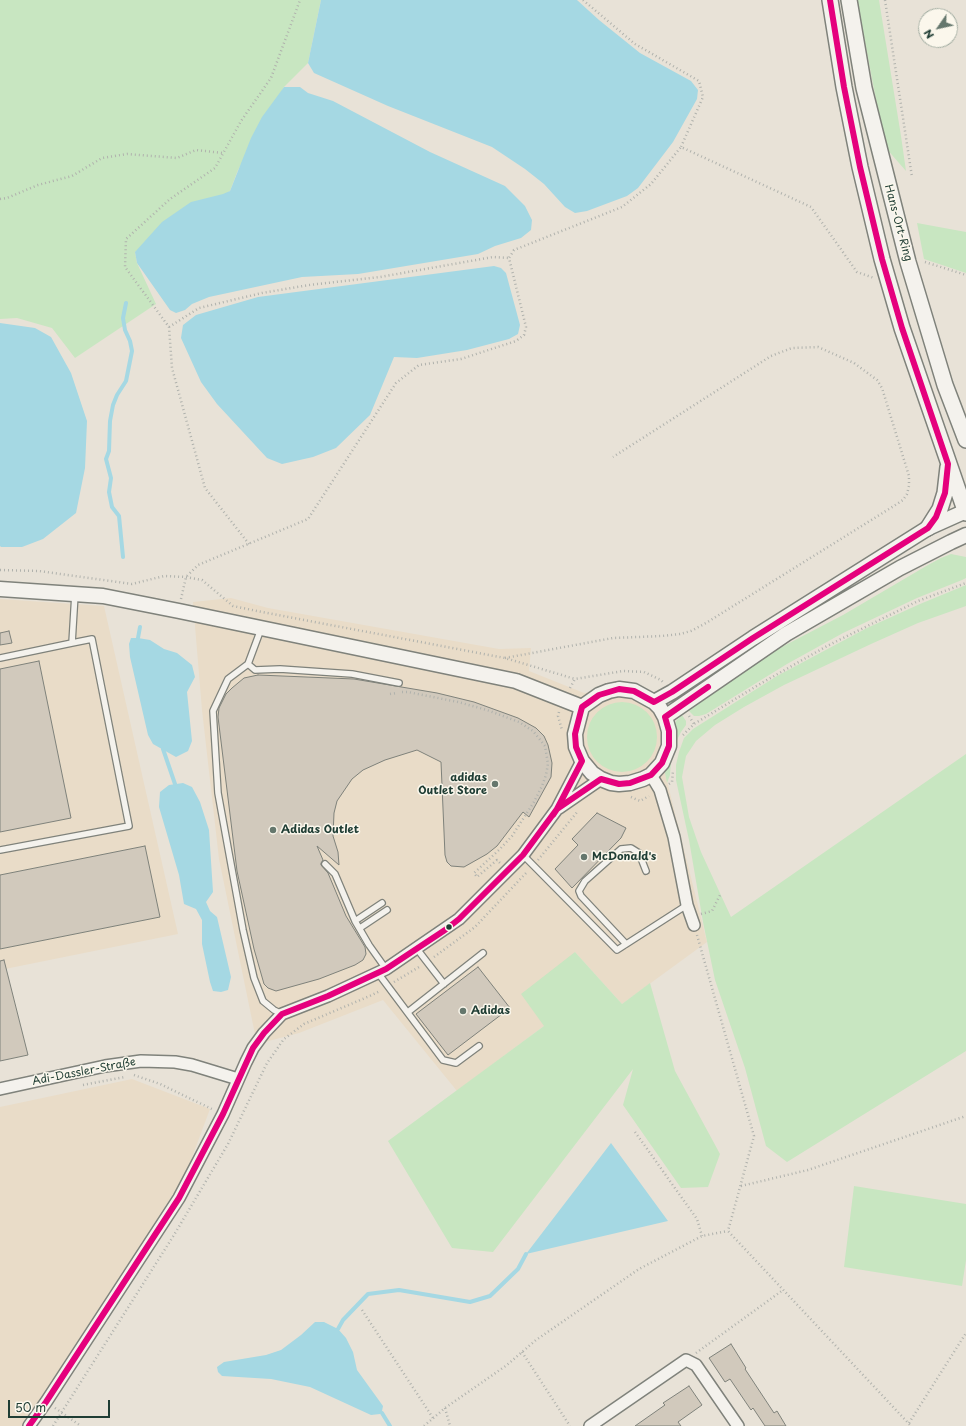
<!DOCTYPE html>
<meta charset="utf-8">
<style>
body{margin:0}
#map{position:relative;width:966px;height:1426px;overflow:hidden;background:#e8e2d7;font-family:"Playpen Sans",sans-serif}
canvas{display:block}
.north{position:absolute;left:918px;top:8px;width:40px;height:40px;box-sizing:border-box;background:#fbf7ec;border:1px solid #a3ada2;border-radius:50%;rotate:236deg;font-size:11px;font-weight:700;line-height:16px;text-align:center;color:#1f3d34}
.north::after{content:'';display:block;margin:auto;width:14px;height:18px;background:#65776d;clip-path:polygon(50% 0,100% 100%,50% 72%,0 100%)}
.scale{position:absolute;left:8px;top:1400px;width:102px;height:18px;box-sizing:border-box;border:2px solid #1f3d34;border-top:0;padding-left:5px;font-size:12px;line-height:14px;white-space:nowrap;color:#1f3d34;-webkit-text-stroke:3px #fbf7ec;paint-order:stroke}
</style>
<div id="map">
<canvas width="966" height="1426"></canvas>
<div class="north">N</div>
<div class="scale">50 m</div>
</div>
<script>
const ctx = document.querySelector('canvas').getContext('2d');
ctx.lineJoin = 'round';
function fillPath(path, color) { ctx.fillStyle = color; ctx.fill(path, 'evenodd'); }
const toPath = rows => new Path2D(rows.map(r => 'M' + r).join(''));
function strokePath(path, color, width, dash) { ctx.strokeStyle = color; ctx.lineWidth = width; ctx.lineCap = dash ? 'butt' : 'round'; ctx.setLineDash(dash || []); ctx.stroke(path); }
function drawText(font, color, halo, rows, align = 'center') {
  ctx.font = font + ' "Playpen Sans",sans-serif'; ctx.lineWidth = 3; ctx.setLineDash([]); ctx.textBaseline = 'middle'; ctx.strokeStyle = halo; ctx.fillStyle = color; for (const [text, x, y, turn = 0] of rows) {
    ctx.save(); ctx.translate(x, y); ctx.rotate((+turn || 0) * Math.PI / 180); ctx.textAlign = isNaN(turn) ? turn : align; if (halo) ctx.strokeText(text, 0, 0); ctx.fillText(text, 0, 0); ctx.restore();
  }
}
fillPath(toPath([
 [231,598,268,608,499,649,531,648,529,671,584,693,640,687,671,725,665,773,707,942,622,1004,575,952,544,1026,457,1091,383,1000,299,1033,257,1044,219,859,202,710,193,602],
 [0,599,104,606,178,934,0,970],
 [132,1079,210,1109,185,1176,23,1426,0,1426,0,1107]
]), '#e9dcc8');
fillPath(toPath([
 [0,0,321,0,308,63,284,87,238,170,230,191,135,252,137,263,156,304,75,358,52,328,17,318,0,319],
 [857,0,879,0,901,136,906,171,885,147],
 [917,223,966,232,966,273,924,259],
 [951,554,966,557,966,578,962,580,917,598,843,633,787,664,706,714,699,716,694,716,689,711,751,665,776,650,843,615,928,565,941,558],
 [966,585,966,606,918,623,871,644,784,685,744,707,715,725,696,741,686,756,682,777,689,817,701,852,731,917,966,754,966,1051,787,1162,766,1146,745,1068,715,980,703,922,689,840,676,780,676,765,679,752,684,738,693,729,777,676,867,628,920,604],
 '587 737a35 35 0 1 1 70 0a35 35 0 1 1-70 0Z',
 [682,715,686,721,686,725,681,732,677,740,671,761,670,775,667,783,665,773,665,763,672,732,676,721],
 [575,952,622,1004,650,983,675,1071,720,1154,708,1187,681,1188,623,1105,633,1069,493,1252,452,1248,388,1141,544,1026,521,994],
 [854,1186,966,1204,966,1260,962,1286,844,1267]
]), '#c8e6c1');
fillPath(toPath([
 [321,0,577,0,599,20,640,53,691,81,698,90,697,99,673,142,638,188,627,196,587,211,575,213,565,207,544,184,525,169,492,147,388,106,314,73,308,63],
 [284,87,300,87,308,93,333,101,430,152,505,186,525,206,532,220,531,230,521,238,495,246,478,254,358,274,302,277,209,297,192,304,185,310,176,313,170,310,137,263,135,252,162,222,191,202,223,194,230,191,251,138,262,117],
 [494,266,501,268,506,273,520,325,518,334,509,339,467,350,417,358,394,357,370,415,336,448,313,457,282,464,267,458,217,404,201,382,181,338,183,325,196,315,258,297],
 [0,323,35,328,51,337,71,373,87,421,85,468,76,513,43,539,22,547,1,547,0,546],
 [131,638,138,638,150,640,164,649,177,653,192,665,195,677,187,692,192,741,188,751,176,757,153,744,148,735,130,657,129,644],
 [183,783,192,787,200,802,209,830,213,892,206,902,210,911,217,917,231,977,228,990,221,992,213,991,210,982,202,944,202,920,196,909,184,904,179,875,159,807,160,792,169,785],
 [611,1143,668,1221,526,1254],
 [315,1322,324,1322,338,1329,346,1338,353,1352,357,1370,383,1406,382,1411,380,1414,371,1415,310,1387,271,1379,222,1376,218,1372,217,1367,224,1362,266,1355,281,1350,301,1335]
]), '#a5d8e3');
strokePath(toPath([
 [123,557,119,516,112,507,109,492,111,478,106,459,109,451,110,421,113,405,117,395,126,381,132,351,130,341,125,330,123,318,126,303],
 [138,638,140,627],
 [163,749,175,784],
 [338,1329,343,1320,368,1294,399,1290,470,1302,490,1296,518,1269,526,1254],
 [382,1413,390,1426]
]), '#a5d8e3', 4);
const building = toPath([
 [9,631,12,643,0,645,0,633,9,631],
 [39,661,71,818,0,832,0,669,39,661],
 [258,675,354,679,437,693,474,702,518,718,536,728,544,736,548,745,552,763,551,777,529,817,523,812,497,846,487,854,464,867,451,866,447,862,445,855,441,762,417,750,385,760,363,770,352,779,337,801,334,813,333,836,338,852,339,865,317,846,323,860,321,863,321,865,328,873,346,916,365,947,366,954,363,960,355,965,319,979,276,991,268,988,264,984,254,949,237,871,218,717,219,708,226,694,232,688,244,678,258,675],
 [597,813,626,828,621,838,572,888,555,869,578,845,572,839,597,813],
 [145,846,160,917,0,949,0,875,145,846],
 [4,960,28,1055,0,1061,0,961,4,960],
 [478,967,510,1008,448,1055,416,1014,478,967],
 [731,1344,746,1368,745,1369,774,1413,777,1411,786,1426,765,1426,753,1408,751,1410,730,1379,725,1382,709,1358,731,1344],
 [689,1386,702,1405,678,1422,681,1426,635,1426,665,1405,663,1403,689,1386]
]);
fillPath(building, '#d1c9bc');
strokePath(building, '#7f827b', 1);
const service = toPath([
 [261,629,248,664,228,679,213,711,218,793,243,930,254,978,263,1001,274,1010,282,1014],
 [0,658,72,643,75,594],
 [248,664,255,670,280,669,352,674,399,683],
 [0,850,129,826,92,639,72,643],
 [523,855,617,950,687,905],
 [325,864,335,874,355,921,369,945,386,969],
 [355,921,382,903],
 [360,928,387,910],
 [626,944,581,896,579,891,585,881,621,849,631,848,639,853,646,871],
 [417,949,444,984],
 [378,973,443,1060,456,1063,479,1046],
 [408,1012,483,953]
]);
const minor = toPath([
 [651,775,660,790,674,837,687,905,694,925],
 [559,808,601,779],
 [0,1089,105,1066,141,1061,175,1062,192,1065,238,1079],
 [29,1426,46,1402,179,1198,223,1114,246,1062,253,1048,264,1033,282,1014,328,996,386,969,459,919,523,855,557,809,582,761],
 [590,1426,686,1360,696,1365,738,1426]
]);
const tertiary = toPath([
 [0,589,103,596,179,611,516,681,582,707],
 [619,689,634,691,654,702,660,708,665,717,669,731,669,746,662,763,651,775,643,779,630,783,619,784,611,783,601,779,592,773,582,761,576,747,575,734,582,707,599,695,609,691,619,689],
 [654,702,672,692,753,638,928,528,966,511],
 [665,717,786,634,900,568,951,542,966,535]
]);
const secondary = toPath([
 [830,0,844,87,860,167,882,259,902,328,966,513],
 [849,0,864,88,908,262,945,385,966,440],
 [928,528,940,509,945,493,948,467]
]);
strokePath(service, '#7f827b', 8);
strokePath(minor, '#7f827b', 14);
strokePath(tertiary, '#7f827b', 17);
strokePath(secondary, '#7f827b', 18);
strokePath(toPath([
 [583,0,635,44,699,81,703,97,681,147],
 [885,0,912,177],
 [0,199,7,198,38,185,72,176,102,158,127,154,177,158,196,150,223,153],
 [925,262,966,275],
 [169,327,199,308,262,293,309,285,380,277,493,257,509,258],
 [249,544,205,488,172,368,169,327,125,267,126,239,170,199,215,168,241,121,271,78,300,0],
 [0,570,39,571,132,584,164,576,186,577,202,580,233,606,262,612,505,658,575,679],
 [181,599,186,577,198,565,308,519,396,383,419,365,461,359,516,341,524,335,526,327,509,258,514,250,622,207,651,184,681,147,811,207,857,272,874,278],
 [505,658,613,638,662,636,680,634,691,631,706,623,897,504,903,500,907,494,909,486,909,476,882,388,877,380,854,363,818,347,792,348,771,356,613,457],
 [570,688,575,679,623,671,644,672,661,680,663,682],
 [402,692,408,692,458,702,487,710,519,722,533,731,545,746,548,764,546,775,542,786,534,802,512,836,499,850,474,873,477,877,497,860,500,863],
 [390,694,397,693],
 [559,712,558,716,562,730],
 [689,716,694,724],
 [683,735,694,724,760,684,827,646,918,601,966,583],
 [669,784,672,782,673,771],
 [631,797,640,801,649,796],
 [538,860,578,811],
 [701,914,712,911,720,895],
 [697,935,754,1136,728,1231,911,1426],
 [434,957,475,927,527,872],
 [394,982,419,967],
 [134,1075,160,1084,214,1110],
 [83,1085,125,1077],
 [635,1132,697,1219,702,1236],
 [741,1186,808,1170,966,1116],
 [362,1310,433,1418],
 [522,1352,570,1426],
 [696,1353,783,1290],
 [55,1408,81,1426],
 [445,1408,450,1426],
 [909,1423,966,1333],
 [53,1426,174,1235,228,1144,267,1063,284,1039,304,1024,372,995,380,991],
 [424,1426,445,1408,507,1365,536,1340,639,1269,702,1236,728,1231]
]), '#b0b2ad', 2.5, [1, 3]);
strokePath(service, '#f4f2ed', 5.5);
strokePath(minor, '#f4f2ed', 11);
strokePath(tertiary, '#f4f2ed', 14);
strokePath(secondary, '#f4f2ed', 15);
strokePath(toPath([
 [553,815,557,809,601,779,619,784,630,783,651,775,662,763,669,746,669,731,665,717,708,687],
 [29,1426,46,1402,179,1198,223,1114,253,1048,264,1033,282,1014,328,996,386,969,445,930,459,919,523,855,557,809,582,761,576,747,575,734,582,707,599,695,619,689,634,691,654,702,672,692,753,638,928,528,936,517,945,493,948,464,902,328,882,259,860,167,844,87,830,0]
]), '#e5007d', 6);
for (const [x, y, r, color] of [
 [495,784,4,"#65776d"],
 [273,830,4,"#65776d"],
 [584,857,4,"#65776d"],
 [449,927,3.5,"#1f3d34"],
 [463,1011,4,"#65776d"]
]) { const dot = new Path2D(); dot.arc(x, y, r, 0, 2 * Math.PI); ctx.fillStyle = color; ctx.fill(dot); strokePath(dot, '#fbf7ec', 1.5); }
drawText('11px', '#1f3d34', '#fbf7ec', [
 ["Hans-Ort-Ring",898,223,75],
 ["Adi-Dassler-Straße",84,1072,-11]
]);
drawText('bold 11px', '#1f3d34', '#fbf7ec', [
 ["adidas",487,778,"right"],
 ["Outlet Store",487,791,"right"],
 ["Adidas Outlet",281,830],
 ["McDonald's",592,857],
 ["Adidas",471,1011]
], 'left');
</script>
